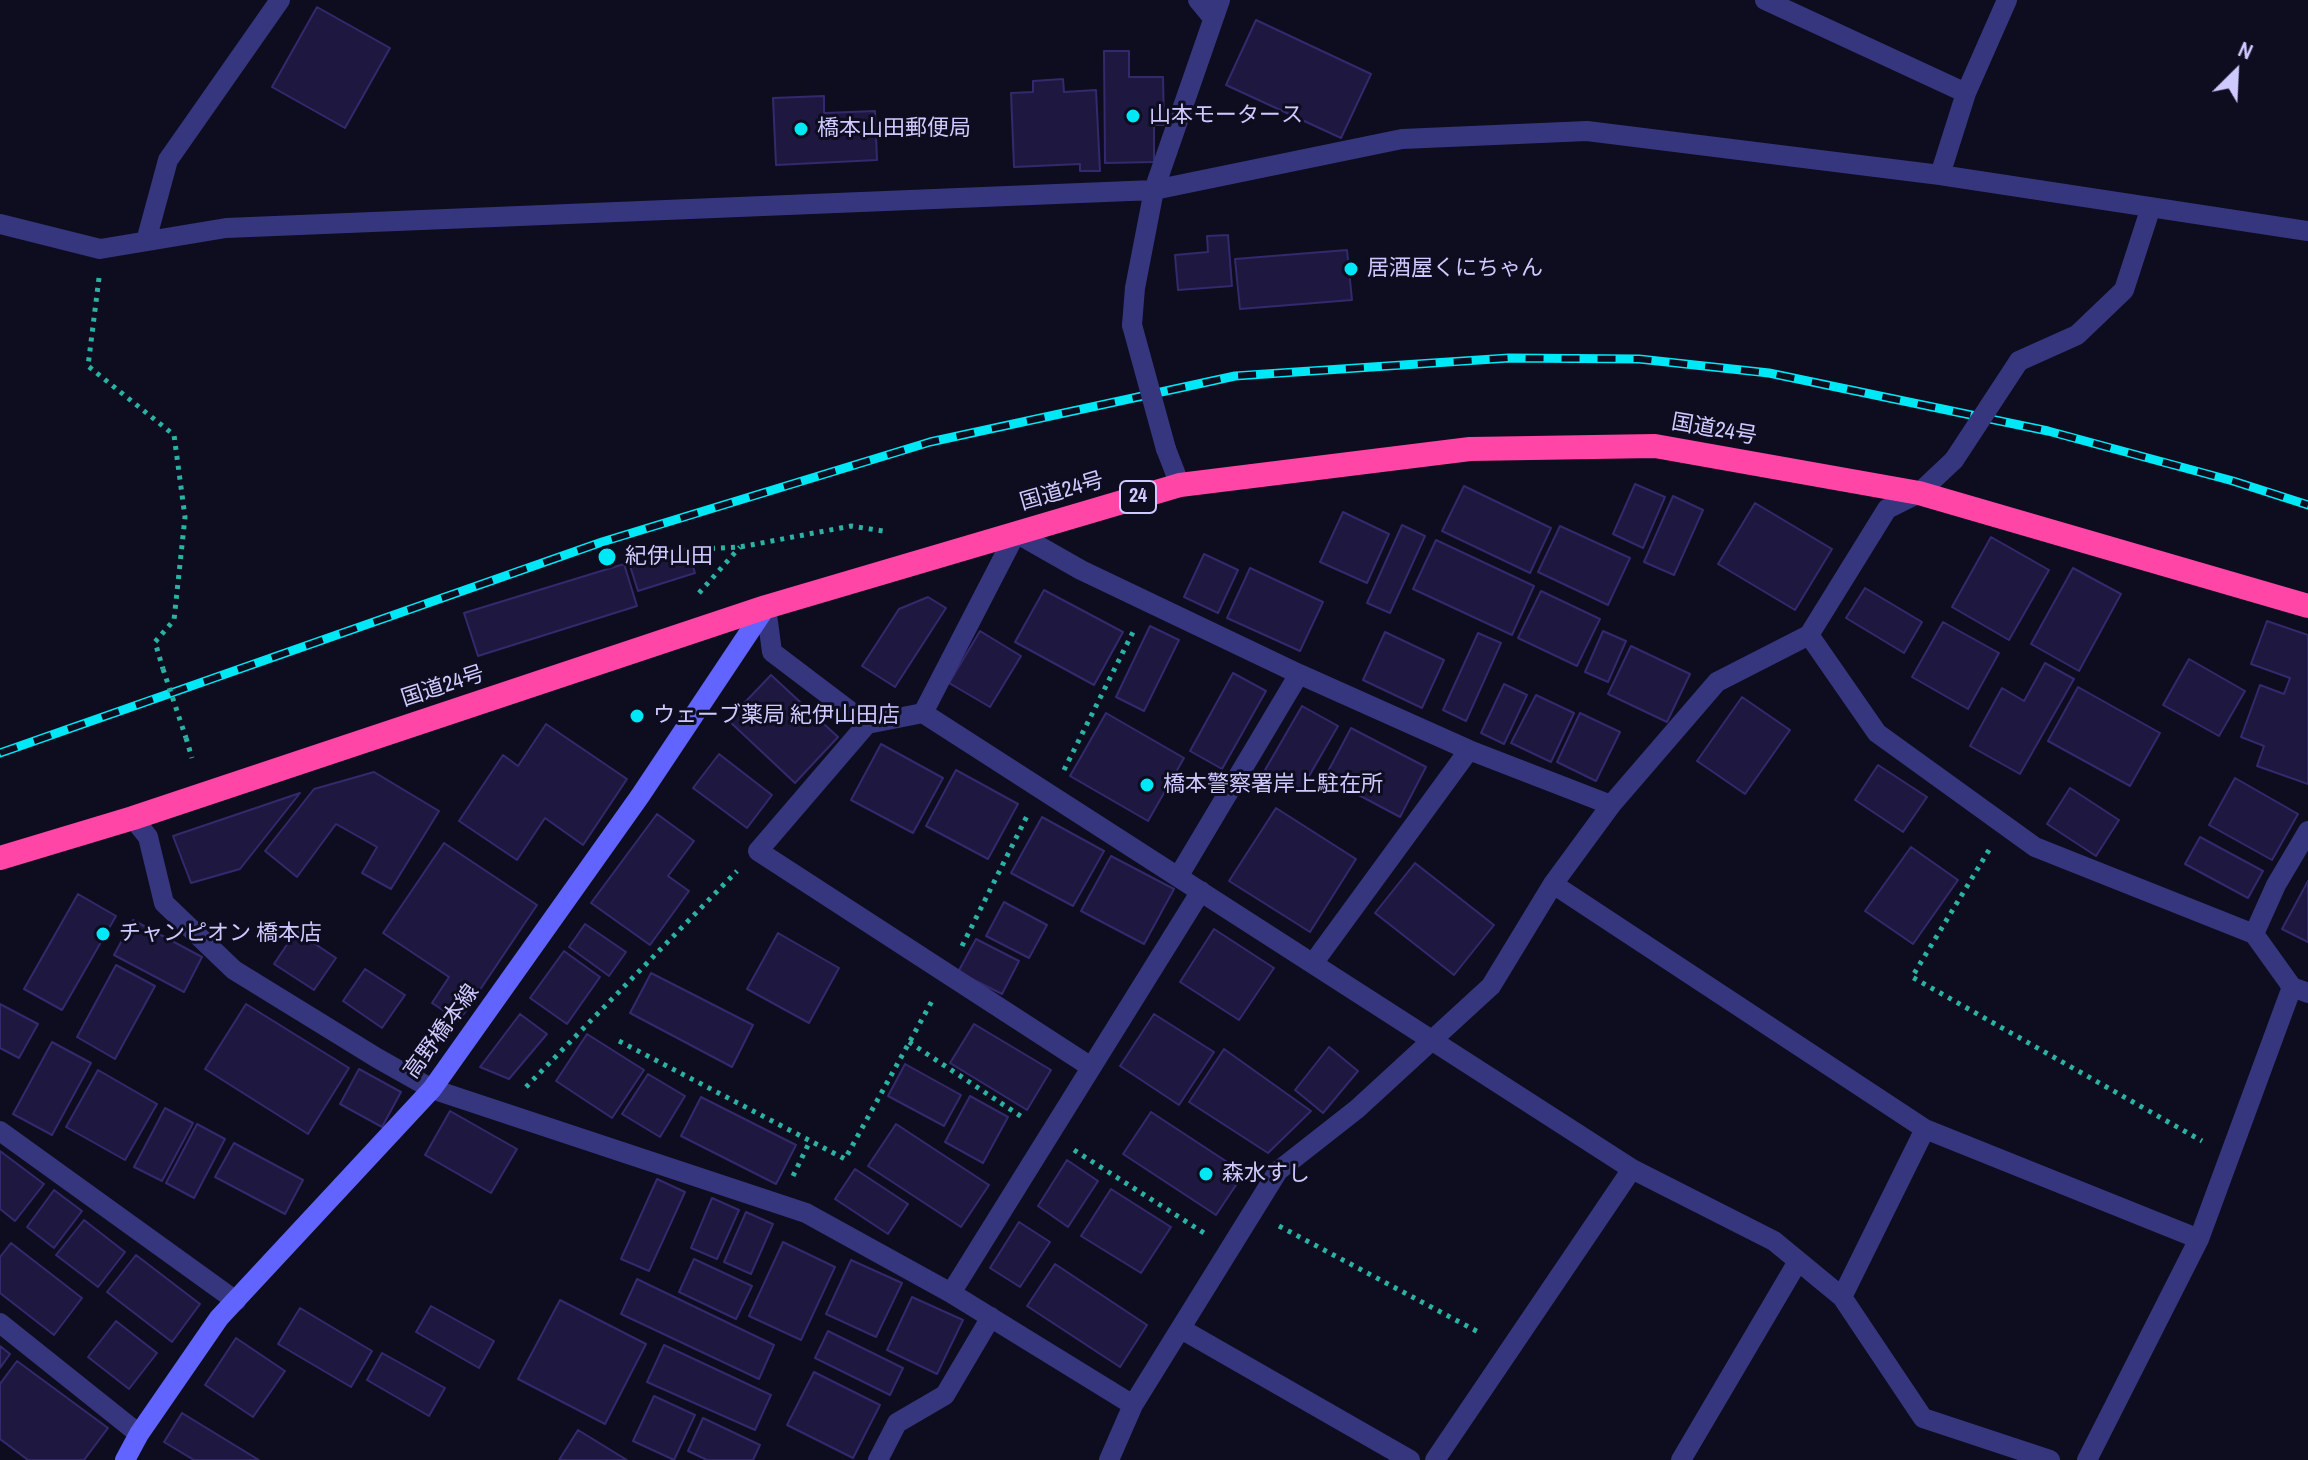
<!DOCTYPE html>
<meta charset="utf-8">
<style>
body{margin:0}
#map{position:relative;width:2308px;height:1460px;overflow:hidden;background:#0e0c1f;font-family:"Archivo Narrow",sans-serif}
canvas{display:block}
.north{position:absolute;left:2196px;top:32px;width:80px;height:80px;-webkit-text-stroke:6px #0e0c1f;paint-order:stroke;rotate:24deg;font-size:22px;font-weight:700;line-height:32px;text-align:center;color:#cecaff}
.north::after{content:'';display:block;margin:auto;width:28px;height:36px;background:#cecaff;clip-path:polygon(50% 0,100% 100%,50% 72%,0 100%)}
</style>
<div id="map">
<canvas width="2308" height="1460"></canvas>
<div class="north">N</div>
</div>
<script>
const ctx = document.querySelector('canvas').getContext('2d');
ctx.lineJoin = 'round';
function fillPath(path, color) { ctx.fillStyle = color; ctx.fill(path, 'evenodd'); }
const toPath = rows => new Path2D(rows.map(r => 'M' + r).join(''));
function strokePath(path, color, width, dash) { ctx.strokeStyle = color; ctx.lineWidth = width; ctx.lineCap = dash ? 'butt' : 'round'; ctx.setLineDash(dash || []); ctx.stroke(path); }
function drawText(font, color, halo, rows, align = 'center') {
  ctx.font = font + ' "Archivo Narrow","Noto Sans JP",sans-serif'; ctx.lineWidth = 6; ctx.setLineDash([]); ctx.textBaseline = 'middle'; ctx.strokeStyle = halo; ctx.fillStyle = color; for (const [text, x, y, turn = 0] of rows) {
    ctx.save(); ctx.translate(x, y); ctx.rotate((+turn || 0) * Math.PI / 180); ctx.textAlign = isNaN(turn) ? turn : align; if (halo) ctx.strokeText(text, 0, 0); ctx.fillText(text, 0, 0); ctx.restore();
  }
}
const building = toPath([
 [317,7,390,48,345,128,272,87,317,7],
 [1256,20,1371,74,1341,138,1226,85,1256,20],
 [1104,51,1129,51,1129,77,1163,77,1164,125,1154,125,1154,162,1105,163,1104,51],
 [1063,79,1064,92,1096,90,1100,171,1080,171,1080,164,1014,167,1011,93,1033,92,1033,81,1063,79],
 [824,96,824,113,875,111,877,160,776,165,773,98,824,96],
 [1228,235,1232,286,1178,290,1175,255,1208,252,1207,236,1228,235],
 [1347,250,1352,300,1240,309,1235,259,1347,250],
 [1635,484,1665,497,1643,548,1613,534,1635,484],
 [1464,486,1551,528,1530,573,1442,531,1464,486],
 [1673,496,1703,510,1674,575,1644,562,1673,496],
 [1755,503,1832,549,1795,610,1718,564,1755,503],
 [1343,512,1389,534,1367,583,1320,562,1343,512],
 [1402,525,1425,536,1390,613,1367,603,1402,525],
 [1560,526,1630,558,1608,605,1538,572,1560,526],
 [1991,537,2049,570,2009,640,1952,607,1991,537],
 [1436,540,1534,586,1512,635,1413,589,1436,540],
 [687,548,695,573,638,591,630,566,687,548],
 [1204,554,1238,570,1218,613,1184,597,1204,554],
 [624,564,637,606,478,656,464,613,624,564],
 [1250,568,1323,602,1300,651,1227,618,1250,568],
 [2073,568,2121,594,2079,671,2031,644,2073,568],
 [1865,588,1922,622,1904,653,1846,618,1865,588],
 [1044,590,1123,632,1094,685,1015,642,1044,590],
 [1541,591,1600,619,1577,666,1518,638,1541,591],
 [928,597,946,608,895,687,862,666,899,609,928,597],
 [2267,621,2308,635,2308,784,2257,766,2264,746,2241,737,2260,685,2284,694,2290,678,2251,664,2267,621],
 [1943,622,1999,653,1968,709,1912,677,1943,622],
 [1150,626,1179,640,1144,711,1116,697,1150,626],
 [980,631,1021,656,990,707,949,683,980,631],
 [1603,631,1626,641,1608,682,1585,672,1603,631],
 [1385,632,1444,660,1422,708,1363,680,1385,632],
 [1478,633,1501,643,1466,721,1443,710,1478,633],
 [1631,646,1690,674,1667,722,1608,694,1631,646],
 [2189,659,2245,691,2219,736,2163,705,2189,659],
 [2045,663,2074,679,2020,774,1970,746,2002,688,2024,701,2045,663],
 [1233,673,1266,691,1222,769,1190,751,1233,673],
 [771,675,838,737,795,783,728,720,771,675],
 [1504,684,1527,695,1504,744,1481,733,1504,684],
 [2078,687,2160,733,2130,786,2048,741,2078,687],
 [1536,695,1574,713,1551,762,1511,743,1536,695],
 [1742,697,1790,730,1745,794,1697,761,1742,697],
 [1302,706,1338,726,1301,790,1265,770,1302,706],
 [1106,713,1184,758,1148,821,1070,776,1106,713],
 [1580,713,1620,732,1596,781,1557,762,1580,713],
 [546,724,627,779,583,845,545,818,517,860,459,821,503,755,518,766,546,724],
 [1351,728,1426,767,1400,817,1325,777,1351,728],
 [881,744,943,778,913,833,851,800,881,744],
 [719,754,772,795,747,828,693,788,719,754],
 [1878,765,1927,797,1903,832,1855,800,1878,765],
 [956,770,1018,804,988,859,926,826,956,770],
 [374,772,439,811,391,889,362,873,377,847,336,824,297,877,265,851,314,789,374,772],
 [2235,778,2298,814,2272,860,2209,825,2235,778],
 [2070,788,2119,820,2096,856,2047,824,2070,788],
 [300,793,240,869,191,883,173,836,300,793],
 [1276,808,1356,859,1310,932,1229,881,1276,808],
 [657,814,694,841,668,876,689,891,650,945,591,903,657,814],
 [1042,817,1104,851,1073,906,1011,873,1042,817],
 [2200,837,2263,871,2248,898,2185,864,2200,837],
 [444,843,537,905,459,1021,432,1003,449,977,383,933,444,843],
 [1911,847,1958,880,1913,944,1865,911,1911,847],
 [1111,856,1174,889,1144,944,1081,911,1111,856],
 [1415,863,1494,925,1454,975,1375,913,1415,863],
 [2308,881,2308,942,2282,929,2308,881],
 [78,894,116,916,62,1010,24,989,78,894],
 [1004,902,1047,925,1029,958,986,936,1004,902],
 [133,920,202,957,184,992,114,955,133,920],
 [585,924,626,952,609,976,569,947,585,924],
 [1214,929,1274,968,1239,1020,1180,982,1214,929],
 [296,931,336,958,314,990,274,964,296,931],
 [778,933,839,968,809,1023,747,989,778,933],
 [976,939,1019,961,1002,994,958,972,976,939],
 [564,951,600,977,567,1024,530,998,564,951],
 [116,965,155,986,115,1059,77,1037,116,965],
 [365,969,405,995,382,1028,343,1001,365,969],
 [651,973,753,1025,732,1067,630,1013,651,973],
 [0,1004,38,1024,19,1058,0,1048,0,1004],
 [246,1004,349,1068,308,1134,205,1069,246,1004],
 [520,1014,547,1034,509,1079,480,1067,520,1014],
 [1154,1014,1214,1052,1179,1105,1120,1066,1154,1014],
 [974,1024,1051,1070,1027,1110,950,1063,974,1024],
 [587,1034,644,1070,612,1118,556,1081,587,1034],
 [52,1042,91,1063,52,1135,13,1114,52,1042],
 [1329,1047,1358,1071,1323,1113,1295,1090,1329,1047],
 [1224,1049,1311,1111,1268,1153,1189,1102,1224,1049],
 [905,1064,961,1095,944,1126,888,1096,905,1064],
 [359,1069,401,1092,382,1127,340,1104,359,1069],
 [98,1070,157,1104,125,1160,66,1127,98,1070],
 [648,1074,685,1096,660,1137,622,1114,648,1074],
 [970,1096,1008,1117,983,1163,945,1142,970,1096],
 [701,1097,796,1145,776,1184,681,1136,701,1097],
 [165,1108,193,1123,162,1181,134,1167,165,1108],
 [450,1111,517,1149,491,1193,425,1155,450,1111],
 [1151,1112,1244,1173,1216,1215,1123,1154,1151,1112],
 [197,1124,225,1139,194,1198,166,1183,197,1124],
 [896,1124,989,1185,961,1227,868,1166,896,1124],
 [234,1143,303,1180,285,1214,215,1177,234,1143],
 [0,1151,44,1184,15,1221,0,1209,0,1151],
 [1067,1160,1098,1181,1068,1227,1038,1206,1067,1160],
 [855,1169,908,1204,888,1234,835,1199,855,1169],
 [657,1179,685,1192,649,1271,621,1259,657,1179],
 [1111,1189,1171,1227,1141,1273,1081,1236,1111,1189],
 [54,1190,82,1211,54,1248,27,1227,54,1190],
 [712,1198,739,1210,717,1259,691,1248,712,1198],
 [746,1212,773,1224,751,1274,724,1262,746,1212],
 [84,1220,125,1252,98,1287,56,1255,84,1220],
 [1019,1222,1050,1242,1020,1287,990,1268,1019,1222],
 [783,1242,835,1267,801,1340,749,1316,783,1242],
 [11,1243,82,1298,54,1335,0,1293,0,1257,11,1243],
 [136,1255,200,1304,172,1342,107,1292,136,1255],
 [694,1259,752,1286,736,1319,679,1292,694,1259],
 [851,1260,902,1283,876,1337,826,1314,851,1260],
 [1055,1264,1147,1325,1120,1367,1027,1306,1055,1264],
 [637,1279,774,1345,759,1379,621,1314,637,1279],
 [912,1297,963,1320,937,1374,887,1350,912,1297],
 [560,1300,646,1344,605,1424,518,1379,560,1300],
 [431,1306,494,1341,479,1368,416,1332,431,1306],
 [300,1308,372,1351,351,1387,278,1344,300,1308],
 [116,1321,157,1353,129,1389,88,1357,116,1321],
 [828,1331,903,1368,890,1395,815,1358,828,1331],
 [236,1338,285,1371,253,1417,205,1385,236,1338],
 [664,1345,771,1395,755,1430,647,1382,664,1345],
 [0,1346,10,1354,0,1368,0,1346],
 [382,1353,445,1388,429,1416,367,1380,382,1353],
 [17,1361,108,1428,84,1460,28,1460,0,1439,0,1384,17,1361],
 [814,1372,880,1405,853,1458,787,1425,814,1372],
 [654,1396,695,1415,674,1460,633,1441,654,1396],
 [182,1413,259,1460,194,1460,164,1442,182,1413],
 [703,1418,760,1445,753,1460,707,1460,688,1451,703,1418],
 [578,1430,627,1460,559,1460,578,1430]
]);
fillPath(building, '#1e1840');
strokePath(building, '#33296d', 2);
strokePath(toPath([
 [99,278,88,366,174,435,185,517,174,620,155,642,163,669],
 [701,549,740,547,851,526,883,531],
 [699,593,740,547],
 [186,738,192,758],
 [1064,770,1135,628],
 [1989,850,1912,977,2202,1141],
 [962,946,1027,816],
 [619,1041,845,1159,932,1001],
 [909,1042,1025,1119],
 [526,1087,737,871],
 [1074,1150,1204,1233],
 [793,1176,810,1141],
 [1279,1226,1482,1334]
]), '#2bb2a4', 5, [4, 6]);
strokePath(toPath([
 [1198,0,1212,17],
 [1765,0,1966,93],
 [1940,175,1966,93,2007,0],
 [0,224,100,249,226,228,1154,190,1402,139,1587,131,1940,175,2308,231],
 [146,241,168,160,280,0],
 [1132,325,1135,288,1154,190,1220,0],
 [2019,361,2077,335,2124,290,2151,207],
 [1166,449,1180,485],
 [766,607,772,652,867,724],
 [1809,635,1877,733,2035,847,2254,934],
 [923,713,1016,533,1081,570,1299,674,1469,750,1611,805,1553,884,1491,986,1357,1109,1278,1171,1133,1405,1109,1460],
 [1611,805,1717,682,1809,635,1887,509,1919,493,1954,460],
 [133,818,148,837,164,903,234,970,377,1058,432,1089,806,1213,951,1293,1133,1405],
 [2308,831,2276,885,2254,934,2292,987,2308,993],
 [1178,877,1299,674],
 [1553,884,1925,1129,2199,1239],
 [1314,962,1469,750],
 [1091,1067,758,851,867,724,923,713,1632,1169,1774,1241,1842,1297,1923,1418,2050,1460],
 [0,1131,236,1301],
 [951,1293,1201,891],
 [1842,1297,1925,1129],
 [0,1323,139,1434],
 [1183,1330,1410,1460],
 [878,1460,897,1423,945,1395,991,1317],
 [1435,1460,1632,1169],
 [1681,1460,1797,1263],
 [2087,1460,2199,1239,2292,987]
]), '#36367f', 20);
strokePath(toPath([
 [125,1460,139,1434,219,1318,432,1089,640,796,766,607]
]), '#6164ff', 20);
strokePath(toPath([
 [0,858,133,818,766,607,1180,485,1470,449,1655,446,1919,493,2308,606]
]), '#ff45a6', 24);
const rail = toPath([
 [0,753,602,542,930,442,1235,376,1509,358,1639,359,1769,373,2048,431,2233,481,2308,505]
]);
strokePath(rail, '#00e7f5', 9);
strokePath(rail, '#0e0c1f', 6, [18]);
strokePath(toPath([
 [163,669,186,738]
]), '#2bb2a4', 5, [4, 6]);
strokePath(toPath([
 [1132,325,1166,449],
 [1954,460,2019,361]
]), '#36367f', 20);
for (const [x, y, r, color] of [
 [1133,116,8,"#00e7f5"],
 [801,129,8,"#00e7f5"],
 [1351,269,8,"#00e7f5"],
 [607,557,10,"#00e7f5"],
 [637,716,8,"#00e7f5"],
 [1147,785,8,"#00e7f5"],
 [103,934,8,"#00e7f5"],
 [1206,1174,8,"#00e7f5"]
]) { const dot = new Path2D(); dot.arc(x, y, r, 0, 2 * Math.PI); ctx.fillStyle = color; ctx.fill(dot); strokePath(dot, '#0e0c1f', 3); }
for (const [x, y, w] of [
 [1138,497,36]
]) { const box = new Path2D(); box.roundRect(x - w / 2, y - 16, w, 32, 6); ctx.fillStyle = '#0e0c1f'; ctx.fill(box); strokePath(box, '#cecaff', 2); }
drawText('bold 20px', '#cecaff', null, [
 ["24",1138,497]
]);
drawText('22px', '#cecaff', '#0e0c1f', [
 ["山本モータース",1149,116],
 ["橋本山田郵便局",817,129],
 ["居酒屋くにちゃん",1367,269],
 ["紀伊山田",625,557],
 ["ウェーブ薬局 紀伊山田店",653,716],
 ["橋本警察署岸上駐在所",1163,785],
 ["チャンピオン 橋本店",119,934],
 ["森水すし",1222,1174]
], 'left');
drawText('22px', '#cecaff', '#0e0c1f', [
 ["国道24号",1714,430,10],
 ["国道24号",1062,492,-16],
 ["国道24号",443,687,-18],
 ["高野橋本線",442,1032,-54]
]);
</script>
